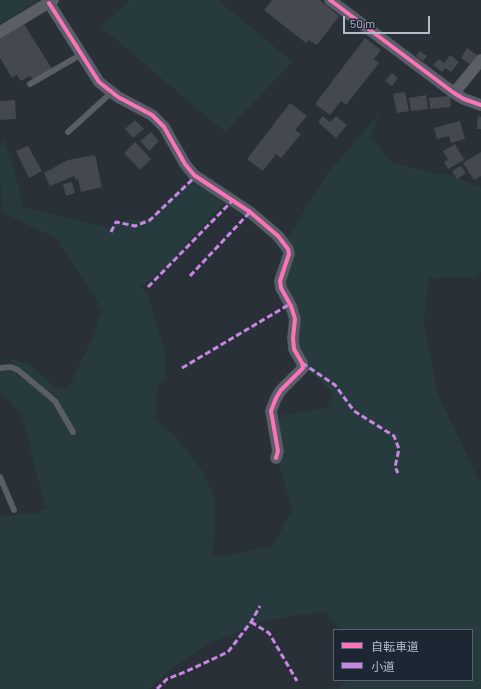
<!DOCTYPE html>
<meta charset="utf-8">
<style>
body{margin:0}
#map{position:relative;width:481px;height:689px;overflow:hidden;background:#2a3038;font-family:Barlow,"Noto Sans JP",sans-serif}
canvas{display:block}
.legend{position:absolute;left:333px;top:629px;width:140px;height:52px;box-sizing:border-box;background:#1d2633;border:1px solid #59626f;margin:0;padding:5px 7px;list-style:none;font-size:12px;color:#b4bcc9}
.legend li{display:flex;align-items:center;gap:8px;height:20px}
.legend b{width:20px;border:1px solid #59626f}
.scale{position:absolute;left:343px;top:16px;width:87px;height:18px;box-sizing:border-box;border:2px solid #b4bcc9;border-top:0;padding-left:5px;font-size:12px;line-height:14px;white-space:nowrap;color:#b4bcc9;-webkit-text-stroke:3px #1d2633;paint-order:stroke}
</style>
<div id="map">
<canvas width="481" height="689"></canvas>
<ul class="legend">
<li><b style="height:5px;background:#fb73b8"></b>自転車道</li>
<li><b style="height:5px;background:#c787e3"></b>小道</li>
</ul>
<div class="scale">50 m</div>
</div>
<script>
const ctx = document.querySelector('canvas').getContext('2d');
ctx.lineJoin = 'round';
function fillPath(path, color) { ctx.fillStyle = color; ctx.fill(path, 'evenodd'); }
const toPath = rows => new Path2D(rows.map(r => 'M' + r).join(''));
function strokePath(path, color, width, dash) { ctx.strokeStyle = color; ctx.lineWidth = width; ctx.lineCap = dash ? 'butt' : 'round'; ctx.setLineDash(dash || []); ctx.stroke(path); }
fillPath(toPath([
 [0,0,39,0,0,24],
 [130,0,218,0,293,62,225,132,101,27],
 [381,111,370,138,380,147,390,161,429,173,448,174,481,188,481,272,475,277,428,278,424,326,438,395,479,480,481,480,481,689,321,689,340,688,346,680,472,680,472,630,341,630,325,611,262,621,210,643,170,669,149,689,0,689,0,517,20,514,35,514,47,508,34,466,26,428,21,414,0,391,0,370,11,367,22,381,14,368,10,359,29,364,56,388,68,389,95,333,98,321,103,311,68,255,60,245,60,240,5,214,2,203,0,172,0,150,3,137,19,188,22,207,107,228,125,220,147,220,196,176,226,202,189,240,169,265,141,286,148,296,165,351,165,378,157,388,155,419,175,436,204,473,215,502,213,558,273,546,292,510,278,459,276,431,282,415,327,408,333,393,320,380,303,368,292,320,281,288,284,243,328,173]
]), '#273a3e');
fillPath(toPath([
 [272,0,320,0,339,16,317,45,309,40,306,43,264,10],
 [24,24,52,69,33,80,30,76,21,81,17,75,12,78,0,58,0,38],
 [365,38,381,50,374,59,379,63,346,105,341,101,330,115,315,104],
 [467,48,477,55,471,65,461,58],
 [420,51,427,56,423,61,416,56],
 [450,55,459,62,451,72,445,68,442,72,433,65,439,59,444,63],
 [392,73,398,78,392,86,385,81],
 [405,92,409,111,397,113,393,94],
 [426,95,428,109,411,111,409,98],
 [450,96,451,107,430,109,429,98],
 [15,100,16,119,0,120,0,101],
 [290,103,307,116,295,130,301,134,281,158,276,154,263,171,247,159],
 [323,116,330,122,336,116,347,125,336,138,318,122],
 [478,116,481,117,481,129,477,129],
 [135,120,144,129,133,138,125,129],
 [460,121,465,139,451,143,449,136,437,139,434,128],
 [151,132,159,141,149,151,140,141],
 [135,142,151,159,140,170,124,153],
 [455,144,464,160,448,169,444,162,448,160,443,151],
 [28,146,42,171,29,178,16,151],
 [481,152,481,176,474,180,463,163],
 [95,155,102,187,81,192,78,179,76,180,74,176,50,186,44,173,68,160],
 [461,166,466,173,457,179,452,171],
 [72,182,75,193,66,196,63,184]
]), '#444950');
const service = toPath([
 [30,84,82,54],
 [68,132,112,92],
 [0,368,11,367,18,370,55,401,73,432],
 [0,477,14,510]
]);
const minor = toPath([
 [330,0,454,93,464,99,481,105],
 [49,3,99,82,118,97,152,115,164,127,185,164,194,175,250,212,278,236,288,249,289,254,280,281,281,288,291,306,295,319,293,338,294,349,302,363,303,368,281,390,276,398,271,411,278,451,276,458],
 [0,32,53,0],
 [454,93,481,60]
]);
strokePath(service, '#484c53', 6);
strokePath(minor, '#484c53', 12);
strokePath(service, '#5a5e66', 5.5);
strokePath(minor, '#5a5e66', 11);
strokePath(toPath([
 [111,232,116,222,135,226,150,220,196,176],
 [190,276,250,212],
 [148,287,233,200],
 [302,363,335,385,354,411,394,436,399,449,395,467,398,473],
 [182,368,290,304],
 [251,622,269,633,297,681],
 [157,689,167,679,185,672,228,652,251,622,260,606]
]), '#c787e3', 3, [6, 3]);
strokePath(toPath([
 [330,0,454,93,464,99,481,105],
 [49,3,99,82,118,97,152,115,164,127,185,164,194,175,250,212,278,236,288,249,289,254,280,281,281,288,291,306,295,319,293,338,294,349,302,363,303,368,281,390,276,398,271,411,278,451,276,458]
]), '#fb73b8', 4);
</script>
